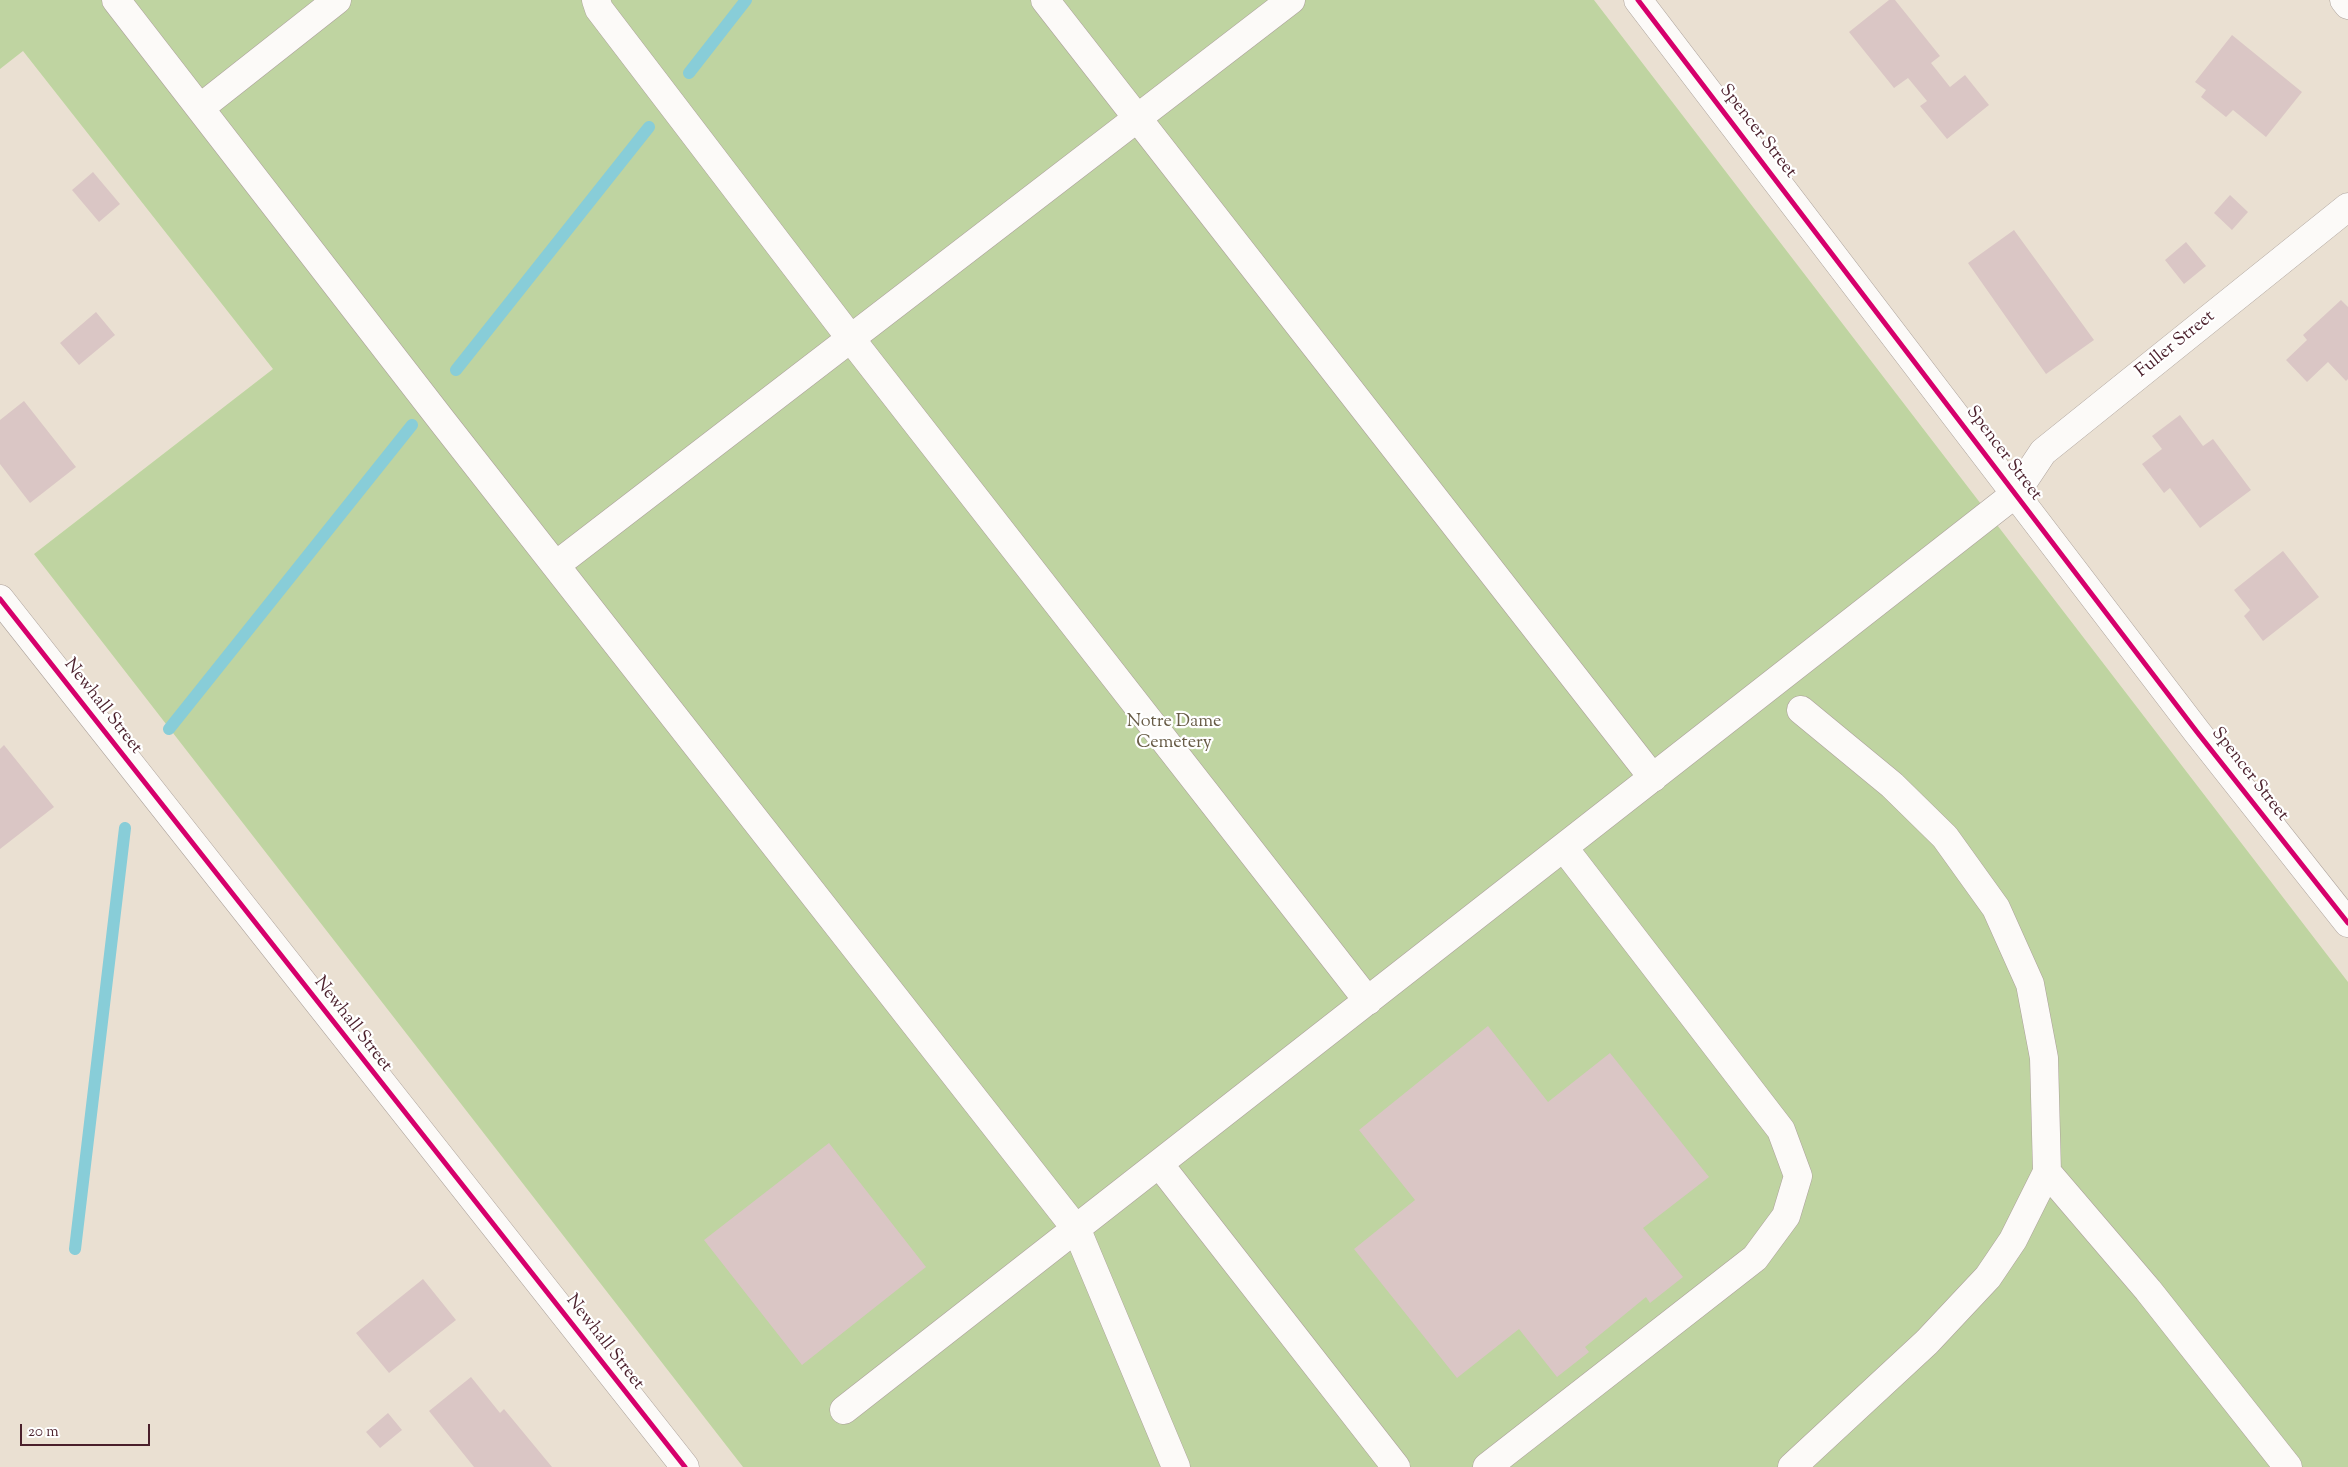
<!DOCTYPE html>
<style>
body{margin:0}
#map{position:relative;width:2348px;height:1467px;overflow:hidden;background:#eae0d2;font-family:"Sorts Mill Goudy",serif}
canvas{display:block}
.scale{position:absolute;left:20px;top:1424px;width:130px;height:22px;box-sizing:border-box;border:2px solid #4a1f2b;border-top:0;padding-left:6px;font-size:15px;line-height:18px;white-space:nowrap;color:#4a1f2b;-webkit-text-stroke:4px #fff;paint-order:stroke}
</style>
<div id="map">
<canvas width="2348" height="1467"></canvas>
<div class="scale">20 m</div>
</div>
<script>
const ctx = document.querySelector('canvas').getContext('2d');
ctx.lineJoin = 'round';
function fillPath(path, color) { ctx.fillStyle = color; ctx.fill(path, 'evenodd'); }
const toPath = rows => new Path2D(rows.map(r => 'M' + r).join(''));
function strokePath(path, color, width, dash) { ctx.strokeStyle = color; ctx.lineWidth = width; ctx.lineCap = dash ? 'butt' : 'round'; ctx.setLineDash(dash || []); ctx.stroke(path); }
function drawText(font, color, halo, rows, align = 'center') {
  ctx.font = font + ' "Sorts Mill Goudy",serif'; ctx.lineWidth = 4.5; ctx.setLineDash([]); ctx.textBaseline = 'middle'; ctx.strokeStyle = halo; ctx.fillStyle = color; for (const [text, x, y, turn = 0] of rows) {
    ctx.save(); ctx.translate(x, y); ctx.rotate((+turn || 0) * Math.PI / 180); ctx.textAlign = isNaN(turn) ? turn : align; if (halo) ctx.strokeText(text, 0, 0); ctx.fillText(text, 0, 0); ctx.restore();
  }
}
fillPath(toPath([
 [0,0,1594,0,2348,982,2348,1467,743,1467,34,554,273,369,23,51,0,69]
]), '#bfd4a1');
strokePath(toPath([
 [689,73,746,0],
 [456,370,649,127],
 [169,729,412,425],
 [75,1249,125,828]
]), '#88cdd8', 12);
fillPath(toPath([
 [1889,0,1895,0,1940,56,1931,63,1950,87,1965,75,1989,105,1947,139,1920,106,1927,101,1908,78,1894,88,1849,32],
 [2232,35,2302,92,2266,137,2233,110,2226,117,2201,97,2206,90,2195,82],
 [93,172,120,204,99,222,72,190],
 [2230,195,2248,212,2232,230,2214,213],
 [2014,230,2094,340,2046,374,1968,263],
 [2186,242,2206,266,2184,284,2165,260],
 [2341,300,2348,307,2348,379,2346,381,2328,362,2307,382,2286,360,2307,340,2303,335],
 [96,312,115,335,79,365,60,343],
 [24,401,76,467,30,503,0,464,0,420],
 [2180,415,2203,446,2213,439,2251,490,2200,528,2170,488,2164,493,2142,464,2162,449,2152,436],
 [2283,551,2319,597,2263,641,2244,616,2250,610,2234,590],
 [4,745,54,807,0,849,0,749],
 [1488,1026,1548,1102,1610,1053,1709,1177,1643,1228,1683,1277,1650,1303,1646,1297,1585,1347,1589,1352,1557,1377,1519,1329,1457,1378,1354,1249,1415,1200,1359,1130],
 [829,1143,926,1267,802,1365,704,1240],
 [423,1279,456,1320,389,1373,356,1333],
 [471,1377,500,1413,504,1409,552,1467,474,1467,429,1411],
 [388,1413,402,1430,380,1448,366,1432]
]), '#dac6c5');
const minor = toPath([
 [116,0,443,422,1077,1230,1176,1467],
 [596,0,599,9,851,339,1368,1001],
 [1045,0,1653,778],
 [1638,0,2197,732,2348,923],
 [2344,0,2348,5],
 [200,108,337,0],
 [556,565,1291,0],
 [0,599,685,1467],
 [1160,1165,1396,1467],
 [2047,1172,2148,1290,2288,1467],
 [844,1410,2015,494,2043,452,2348,207],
 [1487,1467,1755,1258,1786,1216,1798,1176,1781,1130,1564,848],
 [1792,1467,1927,1342,1988,1277,2013,1240,2047,1172,2044,1058,2030,984,1996,908,1945,837,1892,785,1801,710]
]);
strokePath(minor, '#aca19b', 29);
strokePath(minor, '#fcfaf8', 28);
strokePath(toPath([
 [1638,0,2197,732,2348,923],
 [0,599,685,1467]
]), '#d6006c', 5);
drawText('18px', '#4a1f2b', '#fff', [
 ["Spencer Street",1757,132,52],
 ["Fuller Street",2176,345,-39],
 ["Spencer Street",2003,454,53],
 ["Newhall Street",102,707,52],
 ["Spencer Street",2249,775,52],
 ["Newhall Street",352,1025,52],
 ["Newhall Street",604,1343,52]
]);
drawText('18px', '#675b46', '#fff', [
 ["Notre Dame",1174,723],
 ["Cemetery",1174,744]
]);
</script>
